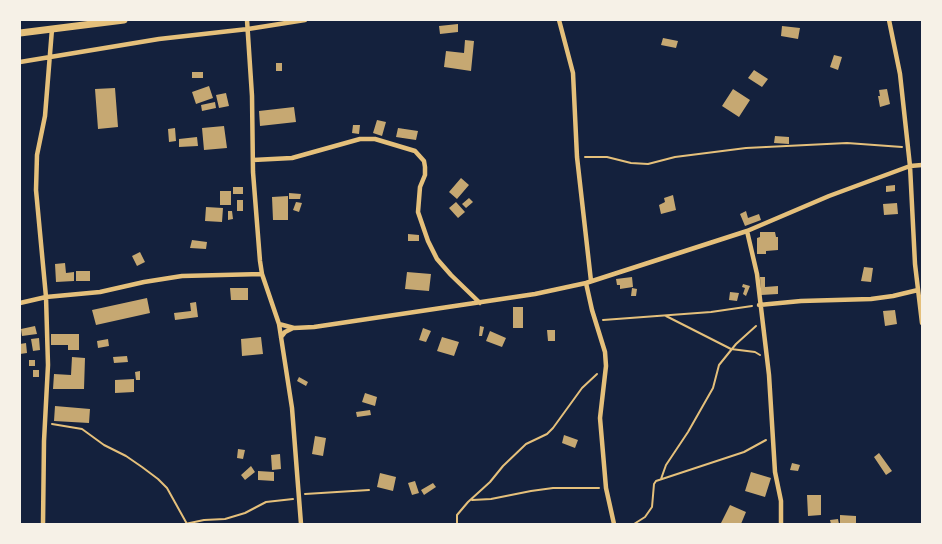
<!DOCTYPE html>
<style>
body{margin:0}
#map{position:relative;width:942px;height:544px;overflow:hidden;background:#14213d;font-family:Signika,sans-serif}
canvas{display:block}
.frame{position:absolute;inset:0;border:21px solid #f6f1e7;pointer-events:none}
</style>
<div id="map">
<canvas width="942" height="544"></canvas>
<div class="frame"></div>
</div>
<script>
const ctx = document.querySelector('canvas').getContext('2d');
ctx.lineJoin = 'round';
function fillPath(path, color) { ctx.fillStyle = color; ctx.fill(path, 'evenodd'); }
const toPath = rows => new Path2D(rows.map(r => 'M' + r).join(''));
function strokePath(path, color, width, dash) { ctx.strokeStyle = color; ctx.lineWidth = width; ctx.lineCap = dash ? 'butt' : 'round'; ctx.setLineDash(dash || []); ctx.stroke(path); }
fillPath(toPath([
 [458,24,458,32,440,34,439,26],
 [782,26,800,28,798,39,781,36],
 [663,38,678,41,676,48,661,45],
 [465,40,474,41,471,71,444,67,446,51,464,53],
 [834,55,842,57,838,70,830,67],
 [276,63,282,63,282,71,276,71],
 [754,70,768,79,762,87,748,78],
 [192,72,203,72,203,78,192,78],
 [209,86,213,98,196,104,192,92],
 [115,88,118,127,98,129,95,89],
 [733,89,750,100,739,117,722,106],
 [887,89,890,104,880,107,878,96,880,96,879,90],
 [226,93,229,106,219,108,216,95],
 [215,102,216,108,202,111,201,105],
 [294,107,296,122,260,126,259,111],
 [377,120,386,122,382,136,373,133],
 [353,125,360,125,359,134,352,133],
 [224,126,227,148,204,150,202,128],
 [175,128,176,141,169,142,168,129],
 [398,128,418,131,416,140,396,137],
 [775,136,789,137,789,144,774,143],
 [197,137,198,146,179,147,179,139],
 [461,178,469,185,457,199,449,192],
 [895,185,895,191,886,192,886,186],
 [233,187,243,187,243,194,233,194],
 [220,191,231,191,231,205,220,205],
 [289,193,301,194,300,199,289,199],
 [673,195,676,210,661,214,659,205,665,202,664,198],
 [288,196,288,220,273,220,272,197],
 [469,198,473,202,466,208,462,204],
 [237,200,243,200,243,211,237,211],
 [296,202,302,203,299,212,293,210],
 [456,202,465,212,458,218,449,208],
 [897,203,898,214,884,215,883,204],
 [206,207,223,208,222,222,205,221],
 [228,211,232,211,233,219,228,220],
 [746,211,748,218,759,214,761,220,745,226,740,214],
 [760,232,775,232,776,237,778,237,778,250,766,251,766,254,757,254,757,238,760,237],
 [408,234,419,235,419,241,408,241],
 [192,240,207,242,206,249,190,248],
 [140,252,145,262,137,266,132,256],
 [65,263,66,273,74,272,74,281,56,282,55,264],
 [864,267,873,268,871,282,861,281],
 [76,271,90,271,90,281,76,281],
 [407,272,431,274,429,291,405,289],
 [632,277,633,287,620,289,620,285,617,285,616,279],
 [760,277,765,277,765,287,778,286,778,294,761,295],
 [743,284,750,286,746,296,743,294,745,288,742,287],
 [230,288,248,288,248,300,231,300],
 [632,288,637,289,636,296,631,296],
 [730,292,739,293,737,301,729,300],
 [147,298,150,313,96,325,92,310],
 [196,302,198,317,175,320,174,313,191,311,190,303],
 [513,307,523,307,523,328,513,328],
 [895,310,897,324,885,326,883,311],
 [35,326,37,334,22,336,21,329],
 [480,326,484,327,482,336,479,336],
 [423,328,431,331,426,342,419,340],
 [547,330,555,330,555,341,548,341],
 [490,331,506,338,502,347,486,341],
 [51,334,79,334,79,350,68,350,68,345,51,345],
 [261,337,263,354,242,356,241,339],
 [442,337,459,342,454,356,437,351],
 [39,338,40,350,33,351,31,339],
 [108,339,109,346,98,348,97,341],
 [26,343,27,353,20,354,20,344],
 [127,356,128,362,114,363,113,357],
 [72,357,85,358,84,389,53,389,54,374,71,375],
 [29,360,35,360,35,366,29,366],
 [33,370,39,370,39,377,33,377],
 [140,371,140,380,136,380,135,372],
 [299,377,308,382,306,386,297,381],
 [134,379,134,392,115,393,115,380],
 [365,393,377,397,375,406,362,402],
 [55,406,90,409,89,423,54,421],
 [370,410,371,415,357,417,356,412],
 [564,435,578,440,575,448,562,443],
 [315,436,326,438,323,456,312,454],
 [238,449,245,450,243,459,237,458],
 [879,453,892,471,886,475,874,457],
 [280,454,281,469,272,470,271,455],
 [792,463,800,465,798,471,790,470],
 [251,466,255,472,245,480,241,475],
 [258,471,274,472,274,481,258,480],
 [751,472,771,478,765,497,745,491],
 [380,473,396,477,393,491,377,487],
 [415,481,419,493,412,495,408,483],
 [433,483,436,487,424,495,421,490],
 [807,495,821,495,821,515,808,516],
 [730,505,746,512,741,524,721,523],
 [840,515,856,516,856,524,840,524],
 [838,519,839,524,831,524,830,520]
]), '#c6a872');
strokePath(toPath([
 [585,157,607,157,631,163,648,164,675,157,746,148,847,143,902,147],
 [666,316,731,349,755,352,760,355],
 [603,320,711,312,752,306],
 [52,424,82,429,104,445,126,456,142,467,158,479,167,488,187,524],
 [661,479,666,465,688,432,713,388,719,365,736,344,756,326],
 [305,494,369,490],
 [472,500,491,499,531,491,553,488,599,488],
 [185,524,204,520,225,519,245,513,266,502,293,499],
 [457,524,457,515,468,502,490,482,503,466,526,444,547,434,553,428,582,388,597,374],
 [634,524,645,517,652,507,654,484,656,481,744,452,766,440]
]), '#e5c07b', 2);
strokePath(toPath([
 [247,20,252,96,253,172,260,261,262,274],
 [559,20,573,73,577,157,591,281],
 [889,20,900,74,910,166,915,264,922,323],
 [20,62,159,39,248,29,305,20],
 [253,160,292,158,360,139,375,139,415,151,424,161,425,167,425,175,420,187,418,212,428,241,437,259,451,275,480,303],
 [747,231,757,274,769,375,775,472,781,501,781,524],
 [586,283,592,310,605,352,606,366,600,418,606,488,614,524],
 [20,303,46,297,100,292,144,282,182,276,262,274,279,324,292,408,301,524],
 [759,305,801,301,871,299,893,296,918,290],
 [279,324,294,328,314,327,535,294,586,283,747,231,829,196,910,166,922,165],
 [281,337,285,332,293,328],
 [43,524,44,441,48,365,46,297,36,190,37,155,45,116,52,29]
]), '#e5c07b', 4.5);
strokePath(toPath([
 [20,33,124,20]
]), '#e5c07b', 7);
</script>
